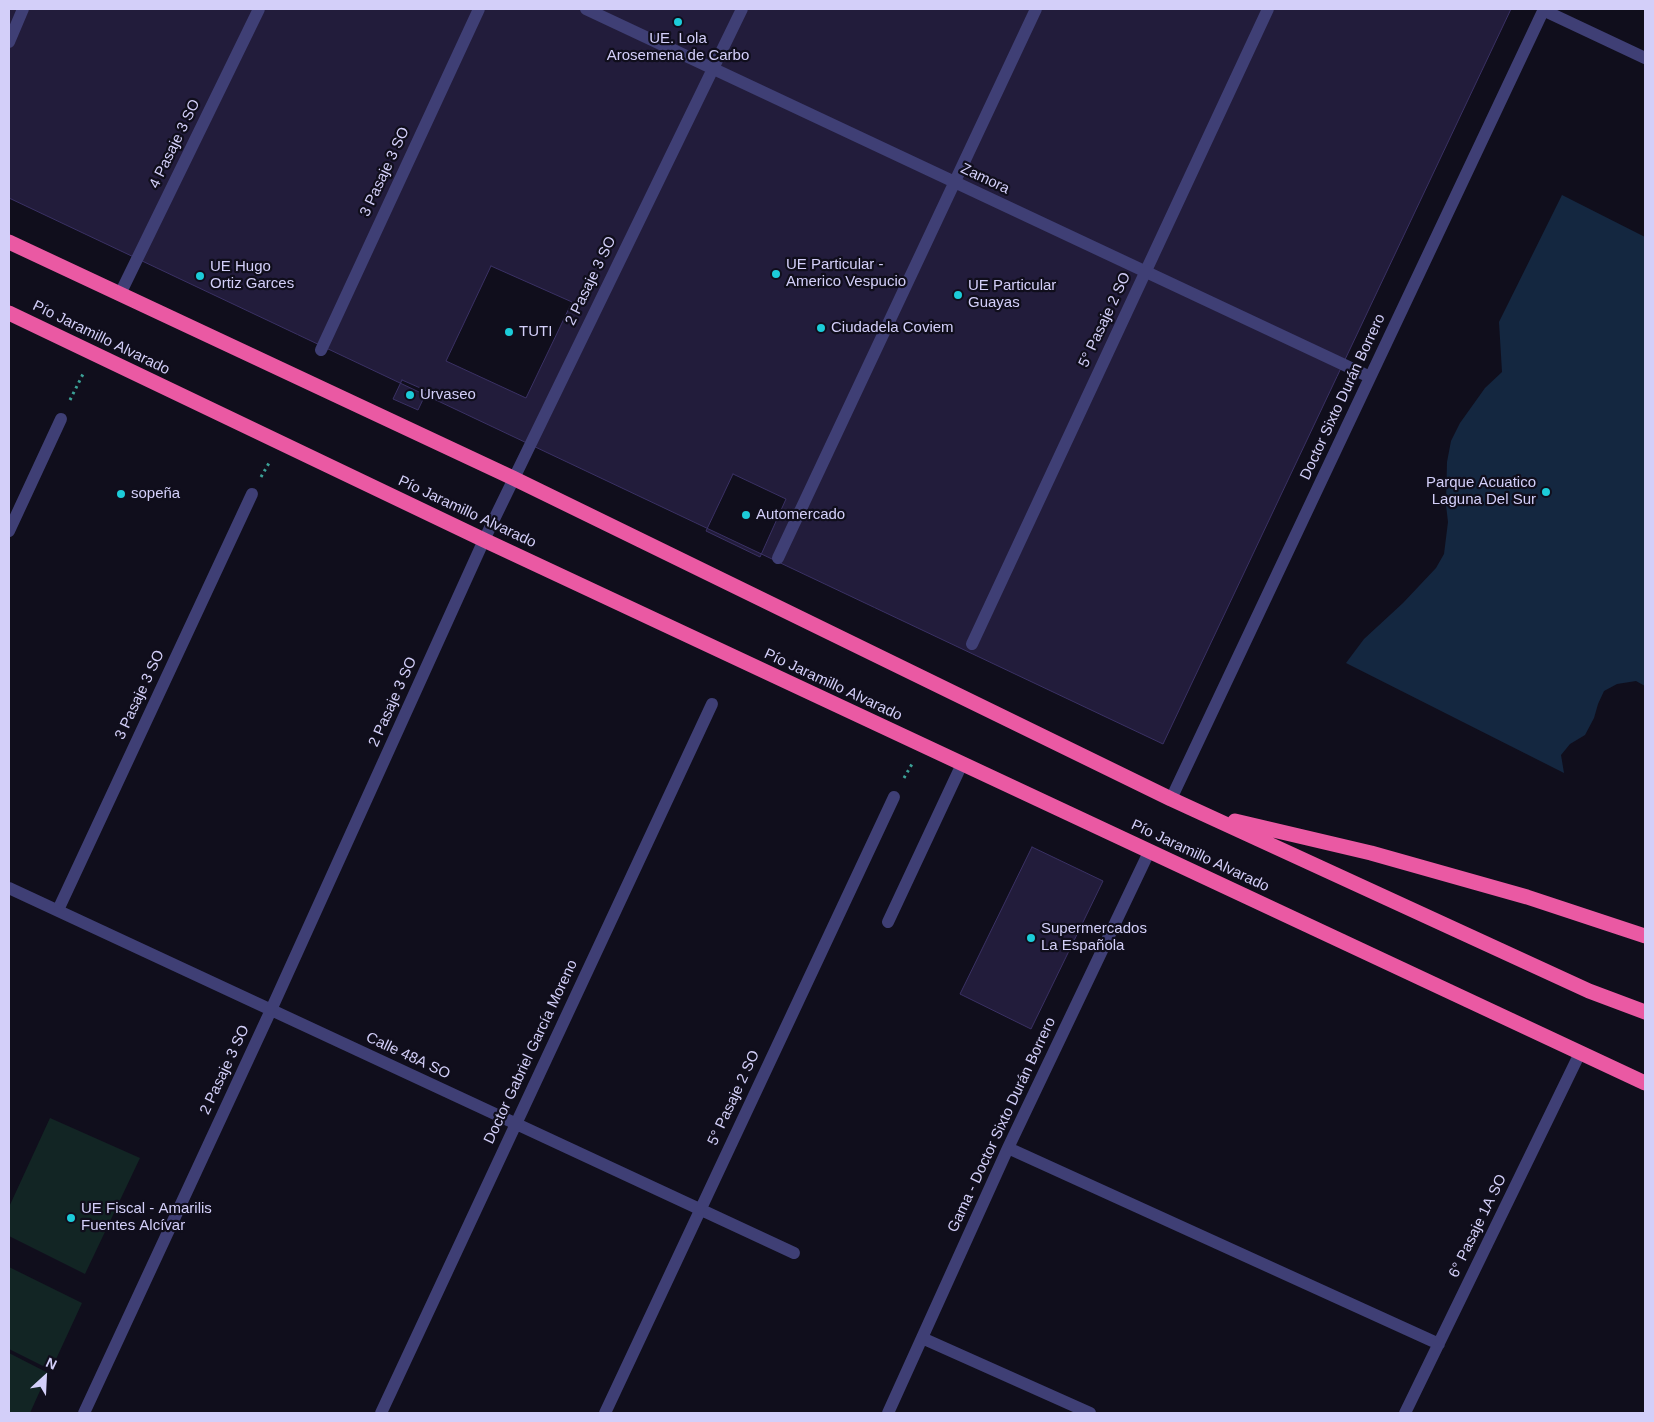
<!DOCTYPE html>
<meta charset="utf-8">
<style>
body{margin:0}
#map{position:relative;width:1654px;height:1422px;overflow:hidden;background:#100e1c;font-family:Arial,sans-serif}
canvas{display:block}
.frame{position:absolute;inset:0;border:10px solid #d3cff9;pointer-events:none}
.north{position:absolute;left:20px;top:1352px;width:50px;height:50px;-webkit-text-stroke:4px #100e1c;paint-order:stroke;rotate:25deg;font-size:14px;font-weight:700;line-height:20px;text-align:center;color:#d3cff9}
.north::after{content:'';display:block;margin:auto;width:18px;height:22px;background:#d3cff9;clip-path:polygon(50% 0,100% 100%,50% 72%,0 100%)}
</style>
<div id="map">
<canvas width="1654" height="1422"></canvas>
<div class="frame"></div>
<div class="north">N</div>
</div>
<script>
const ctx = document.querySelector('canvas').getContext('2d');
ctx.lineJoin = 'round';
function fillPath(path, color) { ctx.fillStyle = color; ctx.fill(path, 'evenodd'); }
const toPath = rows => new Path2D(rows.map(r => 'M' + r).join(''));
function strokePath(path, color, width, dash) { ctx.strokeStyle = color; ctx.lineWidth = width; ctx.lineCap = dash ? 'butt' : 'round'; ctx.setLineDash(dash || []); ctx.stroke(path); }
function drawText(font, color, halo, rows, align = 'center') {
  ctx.font = font + ' Arial,sans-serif'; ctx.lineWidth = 4.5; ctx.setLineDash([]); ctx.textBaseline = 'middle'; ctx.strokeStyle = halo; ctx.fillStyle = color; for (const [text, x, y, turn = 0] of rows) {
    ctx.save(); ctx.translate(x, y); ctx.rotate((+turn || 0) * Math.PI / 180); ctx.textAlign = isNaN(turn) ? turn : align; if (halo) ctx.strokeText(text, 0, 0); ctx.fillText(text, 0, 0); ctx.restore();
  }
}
fillPath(toPath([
 [50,1118,140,1158,85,1274,9,1236,9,1207],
 [9,1267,82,1303,51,1370,9,1349],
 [9,1353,48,1373,30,1413,9,1413]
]), '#122524');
fillPath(toPath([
 [1562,195,1645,237,1645,686,1636,681,1617,684,1604,691,1598,704,1594,718,1585,735,1570,744,1561,755,1564,773,1346,663,1364,639,1403,603,1436,568,1444,554,1448,522,1446,505,1447,462,1451,441,1460,423,1485,388,1502,372,1499,322]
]), '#142740');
const building = toPath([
 [9,9,1511,9,1163,744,9,198,9,9],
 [491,266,572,302,526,398,446,361,491,266],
 [402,380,427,391,418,410,393,399,402,380],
 [733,474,786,499,760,557,706,531,733,474],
 [1032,847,1103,881,1031,1029,960,994,1032,847]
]);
fillPath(building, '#221c3b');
strokePath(building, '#3a3164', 1);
strokePath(toPath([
 [70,400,83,374],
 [261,477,269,463],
 [904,778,912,764]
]), '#3ca197', 3, [2.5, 4]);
strokePath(toPath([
 [586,9,1370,377],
 [1543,10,1645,58],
 [9,42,23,9],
 [120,294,259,9],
 [321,350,479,9],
 [9,531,61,419],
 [778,558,1036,9],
 [972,644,1268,9],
 [1171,799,1544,9],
 [9,888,794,1253],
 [58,910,252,494],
 [888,922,962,764],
 [1008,1148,1439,1344],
 [922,1338,1090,1413],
 [84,1413,271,1010,484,540,742,9],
 [381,1413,712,704],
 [605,1413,894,797],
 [888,1413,1008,1148,1149,852],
 [1405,1413,1580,1053]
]), '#3f3f75', 12);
strokePath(toPath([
 [9,242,513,478,1171,799,1589,991,1645,1012],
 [9,313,484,540,1645,1083],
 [1235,821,1371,853,1527,897,1645,936]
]), '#ea59a3', 15);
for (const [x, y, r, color] of [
 [678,22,5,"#1cccd9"],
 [776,274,5,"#1cccd9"],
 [200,276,5,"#1cccd9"],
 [958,295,5,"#1cccd9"],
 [821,328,5,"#1cccd9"],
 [509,332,5,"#1cccd9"],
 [410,395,5,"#1cccd9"],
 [1546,492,5,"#1cccd9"],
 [121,494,5,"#1cccd9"],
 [746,515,5,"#1cccd9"],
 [1031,938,5,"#1cccd9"],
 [71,1218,5,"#1cccd9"]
]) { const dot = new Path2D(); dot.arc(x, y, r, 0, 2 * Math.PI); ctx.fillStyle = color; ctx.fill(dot); strokePath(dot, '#100e1c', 2); }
drawText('15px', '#d3cff9', '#100e1c', [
 ["UE. Lola",678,39,"center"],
 ["Arosemena de Carbo",678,56,"center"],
 ["UE Particular -",786,265],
 ["Americo Vespucio",786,282],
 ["UE Hugo",210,267],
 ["Ortiz Garces",210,284],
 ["UE Particular",968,286],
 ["Guayas",968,303],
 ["Ciudadela Coviem",831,328],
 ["TUTI",519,332],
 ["Urvaseo",420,395],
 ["Parque Acuatico",1536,483,"right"],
 ["Laguna Del Sur",1536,500,"right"],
 ["sopeña",131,494],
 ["Automercado",756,515],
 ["Supermercados",1041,929],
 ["La Española",1041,946],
 ["UE Fiscal - Amarilis",81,1209],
 ["Fuentes Alcívar",81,1226]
], 'left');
drawText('15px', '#d3cff9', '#100e1c', [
 ["4 Pasaje 3 SO",175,144,-64],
 ["3 Pasaje 3 SO",385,172,-65],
 ["Zamora",985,179,25],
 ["2 Pasaje 3 SO",591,281,-64],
 ["5° Pasaje 2 SO",1105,320,-65],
 ["Pío Jaramillo Alvarado",101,338,26],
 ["Doctor Sixto Durán Borrero",1343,397,-65],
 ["Pío Jaramillo Alvarado",467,512,25],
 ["Pío Jaramillo Alvarado",833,685,25],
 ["3 Pasaje 3 SO",140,695,-65],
 ["2 Pasaje 3 SO",393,702,-66],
 ["Pío Jaramillo Alvarado",1200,856,25],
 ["Doctor Gabriel García Moreno",531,1052,-65],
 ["Calle 48A SO",408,1056,25],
 ["2 Pasaje 3 SO",225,1070,-65],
 ["5° Pasaje 2 SO",734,1098,-65],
 ["Gama - Doctor Sixto Durán Borrero",1002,1125,-65],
 ["6° Pasaje 1A SO",1478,1226,-64]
]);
</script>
